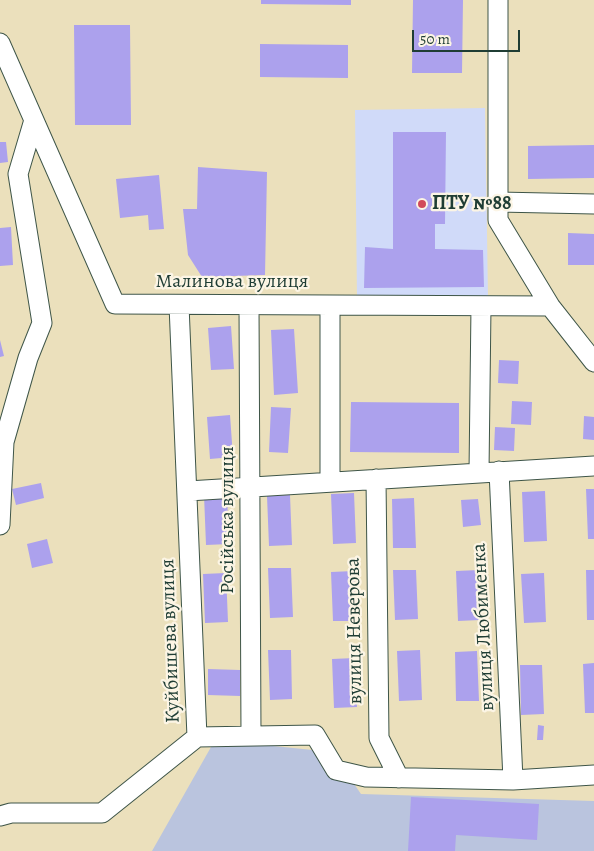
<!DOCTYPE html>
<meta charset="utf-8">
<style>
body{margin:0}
#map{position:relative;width:594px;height:851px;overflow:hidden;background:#ebe0bc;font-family:Alegreya,serif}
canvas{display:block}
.scale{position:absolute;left:412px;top:30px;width:108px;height:22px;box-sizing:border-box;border:2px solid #1f3d34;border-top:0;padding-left:6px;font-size:15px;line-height:18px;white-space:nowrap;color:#1f3d34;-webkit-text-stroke:4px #fcf5e5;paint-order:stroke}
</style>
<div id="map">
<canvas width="594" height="851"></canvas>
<div class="scale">50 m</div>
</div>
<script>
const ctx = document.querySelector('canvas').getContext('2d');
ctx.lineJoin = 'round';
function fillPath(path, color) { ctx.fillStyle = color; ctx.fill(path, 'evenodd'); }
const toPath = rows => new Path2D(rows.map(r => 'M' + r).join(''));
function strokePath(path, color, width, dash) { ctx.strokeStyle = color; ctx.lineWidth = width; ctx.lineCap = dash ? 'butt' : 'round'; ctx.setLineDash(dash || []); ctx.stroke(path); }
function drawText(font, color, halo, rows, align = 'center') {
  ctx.font = font + ' Alegreya,serif'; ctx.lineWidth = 4.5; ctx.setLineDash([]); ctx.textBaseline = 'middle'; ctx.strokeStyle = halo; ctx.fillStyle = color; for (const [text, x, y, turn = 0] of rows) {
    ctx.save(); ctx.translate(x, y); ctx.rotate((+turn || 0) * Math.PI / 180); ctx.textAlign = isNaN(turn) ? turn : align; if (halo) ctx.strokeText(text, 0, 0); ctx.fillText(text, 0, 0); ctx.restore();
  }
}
fillPath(toPath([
 [485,108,488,298,357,300,355,110]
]), '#d0daf9');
fillPath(toPath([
 [215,740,332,752,361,794,594,801,594,851,152,851]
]), '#bac4de');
fillPath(toPath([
 [261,0,351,0,351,5,261,4],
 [413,0,463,0,462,73,412,73],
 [74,25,130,25,131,125,75,125],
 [260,44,348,45,348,78,260,77],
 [393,132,446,132,445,224,435,224,435,249,483,250,484,287,364,288,365,247,393,249],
 [0,142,6,142,8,162,0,163],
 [594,145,594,178,528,179,528,146],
 [198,167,267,172,265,275,202,277,188,255,183,209,197,209],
 [159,175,164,229,149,230,148,215,120,218,116,179],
 [11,227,13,265,0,266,0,228],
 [568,233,594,234,594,265,568,265],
 [231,326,234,369,211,370,208,328],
 [294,329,298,393,274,395,271,330],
 [0,340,4,356,0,357],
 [499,360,519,361,518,384,498,383],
 [512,401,532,402,531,425,511,424],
 [351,402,459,403,459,453,350,452],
 [271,407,291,408,288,453,269,452],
 [230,415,233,457,210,459,207,417],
 [584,416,594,417,594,440,583,439],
 [495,427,515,428,514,451,494,450],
 [41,483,44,498,16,505,12,489],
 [586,489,594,489,594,539,588,539],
 [545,491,547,541,524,542,522,492],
 [354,493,356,543,333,544,331,494],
 [227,494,229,544,206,545,204,495],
 [290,495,292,545,269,546,267,496],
 [414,498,416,548,393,548,392,499],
 [478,499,481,525,463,527,461,500],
 [47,539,53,563,32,568,27,544],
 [268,568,291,568,293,617,270,618],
 [393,570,416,570,418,619,395,620],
 [479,570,480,620,458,621,456,571],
 [586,570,594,570,594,620,587,620],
 [354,571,356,621,333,621,331,572],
 [226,573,228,622,205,623,203,574],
 [544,573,546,622,524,623,521,574],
 [268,650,291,650,292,699,270,700],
 [420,650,422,700,399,701,397,651],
 [477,651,479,701,456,701,455,652],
 [355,658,357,707,334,708,332,659],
 [594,663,594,713,585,713,583,664],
 [520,665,542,665,544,714,521,715],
 [208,669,240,670,240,696,208,695],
 [538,725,544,726,543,740,537,740],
 [411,797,539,804,537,840,456,835,455,851,408,851]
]), '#aca1ed');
const minor = toPath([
 [498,0,498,220,550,306,594,362],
 [0,43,115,304,550,306],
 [498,202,594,204],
 [179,305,197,737,315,735,336,770,366,777,513,780,594,775],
 [249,305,251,736],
 [499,471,513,780],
 [479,472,481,306],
 [376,479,379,738,399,778],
 [330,482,330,305],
 [188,491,594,466],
 [0,525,4,442,28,358,42,323,18,174,34,120],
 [0,816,11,813,102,813,197,737]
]);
strokePath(minor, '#3e5548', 21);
strokePath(minor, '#fff', 19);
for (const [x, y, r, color] of [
 [422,204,5,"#d1495b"]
]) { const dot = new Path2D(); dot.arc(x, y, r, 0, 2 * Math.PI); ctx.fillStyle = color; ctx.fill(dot); strokePath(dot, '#fcf5e5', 2); }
drawText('bold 20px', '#1f3d34', '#fcf5e5', [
 ["ПТУ №88",432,204]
], 'left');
drawText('20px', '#1f3d34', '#fcf5e5', [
 ["Малинова вулиця",232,282],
 ["Російська вулиця",228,520,-90],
 ["вулиця Любименка",484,627,-93],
 ["вулиця Неверова",355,631,-91],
 ["Куйбишева вулиця",171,641,-92]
]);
</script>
